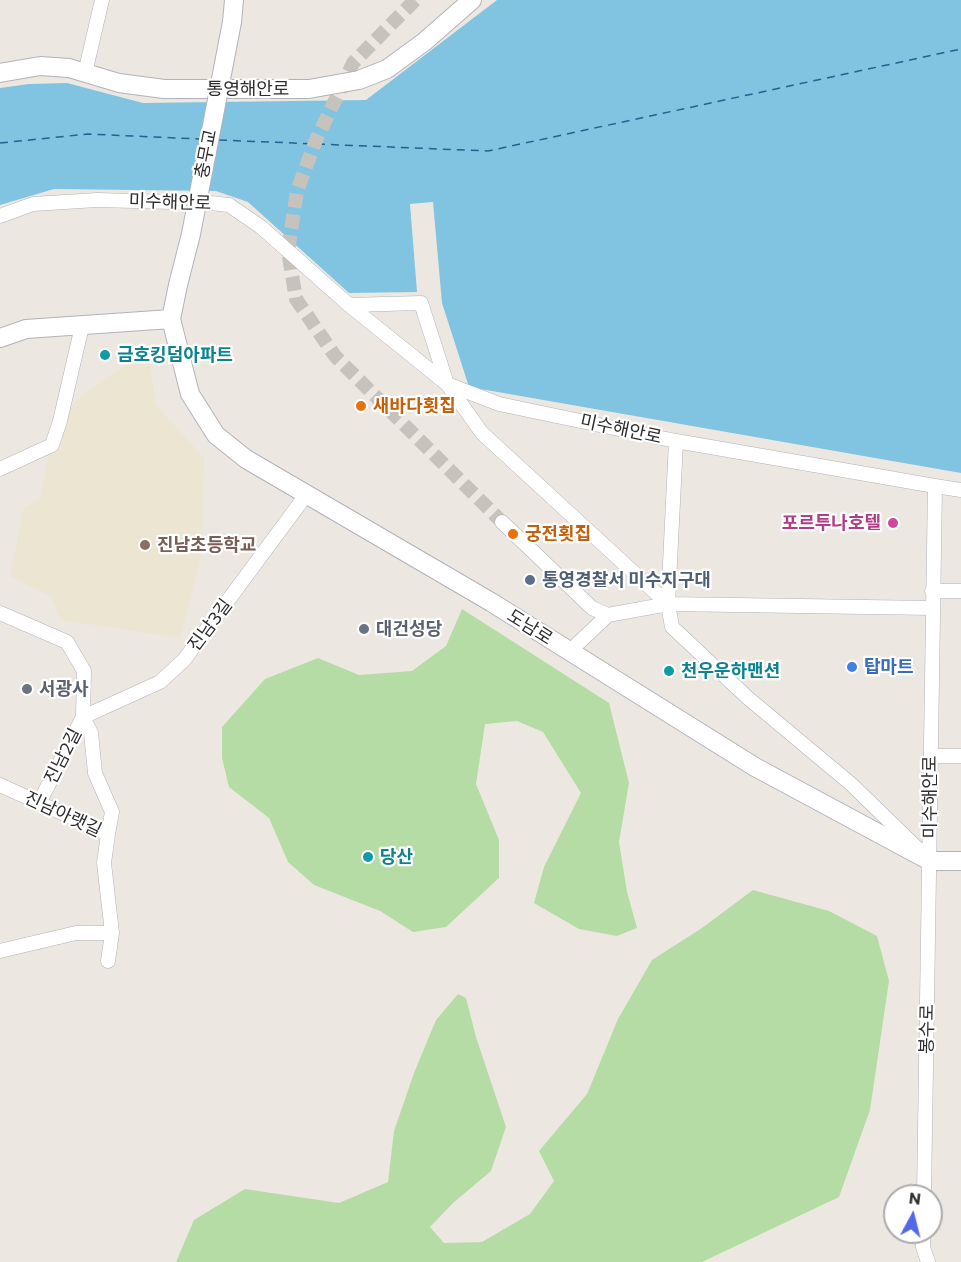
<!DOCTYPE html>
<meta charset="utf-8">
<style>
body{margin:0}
#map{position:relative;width:961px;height:1262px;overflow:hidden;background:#ece8e1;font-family:Commissioner,sans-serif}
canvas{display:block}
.north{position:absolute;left:883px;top:1184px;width:60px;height:60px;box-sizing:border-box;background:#fff;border:2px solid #ababab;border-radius:50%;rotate:7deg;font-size:16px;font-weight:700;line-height:24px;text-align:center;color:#2d2d2d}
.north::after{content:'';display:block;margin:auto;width:21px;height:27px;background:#5469e6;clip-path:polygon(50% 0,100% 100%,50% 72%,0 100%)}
</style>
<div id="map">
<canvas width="961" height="1262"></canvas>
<div class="north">N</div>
</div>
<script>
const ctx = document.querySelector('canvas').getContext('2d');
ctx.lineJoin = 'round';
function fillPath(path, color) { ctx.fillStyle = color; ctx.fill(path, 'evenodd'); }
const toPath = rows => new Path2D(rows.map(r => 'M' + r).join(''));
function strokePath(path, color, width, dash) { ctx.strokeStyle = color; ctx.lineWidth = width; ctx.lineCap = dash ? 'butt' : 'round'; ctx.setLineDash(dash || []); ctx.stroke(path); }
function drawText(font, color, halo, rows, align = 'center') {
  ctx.font = font + ' Commissioner,"Noto Sans KR",sans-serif'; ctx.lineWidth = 4.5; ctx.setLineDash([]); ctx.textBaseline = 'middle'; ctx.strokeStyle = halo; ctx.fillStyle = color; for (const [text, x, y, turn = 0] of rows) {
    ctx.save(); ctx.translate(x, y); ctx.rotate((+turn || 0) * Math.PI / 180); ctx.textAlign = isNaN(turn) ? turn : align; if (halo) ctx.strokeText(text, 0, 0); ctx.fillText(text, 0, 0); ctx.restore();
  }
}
fillPath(toPath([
 [148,348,156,405,204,458,201,558,180,638,60,620,52,597,10,576,24,508,40,499,50,451,74,402]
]), '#ece5d2');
fillPath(toPath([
 [462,609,609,703,629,783,619,842,627,892,637,928,617,936,579,929,534,903,544,867,581,793,543,732,517,721,485,724,476,784,499,840,499,878,446,927,413,932,380,911,314,885,288,862,269,818,229,787,222,758,222,727,265,679,318,658,359,675,412,671,446,646],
 [753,890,829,911,877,936,889,981,870,1110,839,1197,702,1262,176,1262,194,1220,245,1189,339,1203,388,1182,394,1131,414,1073,436,1020,458,994,466,998,476,1037,506,1127,491,1171,453,1203,430,1227,444,1243,482,1242,530,1214,554,1181,539,1151,587,1094,618,1019,652,960,702,928]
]), '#b5dca4');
fillPath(toPath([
 [497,0,961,0,961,473,469,387,442,303,433,202,410,204,417,292,349,293,248,202,216,191,54,189,0,205,0,88,29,84,67,83,143,103,366,100]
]), '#80c4e2');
strokePath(toPath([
 [219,140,488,151,961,49],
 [0,143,88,134,200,139]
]), '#1d6490', 1.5, [8, 6]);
strokePath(toPath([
 [415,0,353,63,316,140,297,191,288,251,296,299,335,356,502,522]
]), '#c6c3bd', 14, [14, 7]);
const street = toPath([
 [85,73,102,0],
 [0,216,33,204,97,200,210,203,229,205,261,227,349,305,447,384,499,404,676,441,935,486,924,1196],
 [349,305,421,303,447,384,482,433,668,604,932,608],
 [0,469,52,445,60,421,82,326],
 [935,486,961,490],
 [502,522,592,608,608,615,668,604,672,627,748,698,851,784,918,849],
 [932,591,961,591],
 [668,604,676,441],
 [0,613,67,642,84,671,83,717,39,803],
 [570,651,608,615],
 [931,756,961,756],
 [0,785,108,834,104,863,112,933,108,961],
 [108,834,112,812,95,773,91,733,83,717,160,682,184,660,306,495],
 [0,951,76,933,112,933],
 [923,1232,923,1247,928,1262]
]);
const secondary = toPath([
 [232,22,234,0],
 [0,73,40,66,69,68,119,83,164,89,309,89,359,80,387,69,424,42,472,0],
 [178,285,171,319,190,394,216,435,246,459,491,602,755,767,930,861,961,861],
 [0,338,26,329,171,319]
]);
strokePath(street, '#b1b2bb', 15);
strokePath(secondary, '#b1b2bb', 20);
strokePath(street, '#fff', 14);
strokePath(secondary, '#fff', 18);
const secondaryBridge = toPath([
 [178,285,191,234,232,22]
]);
strokePath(secondaryBridge, '#b1b2bb', 20, []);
strokePath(secondaryBridge, '#fff', 18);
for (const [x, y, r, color] of [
 [105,355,6,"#0f9aa8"],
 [361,406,6,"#e8710a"],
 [893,523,6,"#d1479c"],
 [513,534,6,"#e8710a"],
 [145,545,6,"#8d6e63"],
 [530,580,6,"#5c6f8a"],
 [364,629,6,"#6b7280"],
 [852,667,6,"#3f7fe0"],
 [669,671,6,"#0f9aa8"],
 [27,689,6,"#6b7280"],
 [368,857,6,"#0f9aa8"]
]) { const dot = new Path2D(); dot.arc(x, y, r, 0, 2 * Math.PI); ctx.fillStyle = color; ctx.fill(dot); strokePath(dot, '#fff', 2); }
drawText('18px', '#2d2d2d', '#fff', [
 ["통영해안로",248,89],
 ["충무교",206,154,-79],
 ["미수해안로",170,202,2],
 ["미수해안로",621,429,12],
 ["진남3길",210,625,-53],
 ["도남로",530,627,32],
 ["진남2길",63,756,-63],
 ["미수해안로",930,797,-90],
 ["진남아랫길",63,814,25],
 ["봉수로",927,1029,-89]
]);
drawText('bold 18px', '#0d838f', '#fff', [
 ["금호킹덤아파트",117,355],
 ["천우운하맨션",681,671],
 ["당산",380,857]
], 'left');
drawText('bold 18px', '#c56008', '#fff', [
 ["새바다횟집",373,406],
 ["궁전횟집",525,534]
], 'left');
drawText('bold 18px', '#b23c85', '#fff', [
 ["포르투나호텔",881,523]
], 'right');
drawText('bold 18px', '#785e54', '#fff', [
 ["진남초등학교",157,545]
], 'left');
drawText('bold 18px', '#4e5e75', '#fff', [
 ["통영경찰서 미수지구대",542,580]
], 'left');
drawText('bold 18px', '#5b616d', '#fff', [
 ["대건성당",376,629],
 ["서광사",39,689]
], 'left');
drawText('bold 18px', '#366cbe', '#fff', [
 ["탑마트",864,667]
], 'left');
</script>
